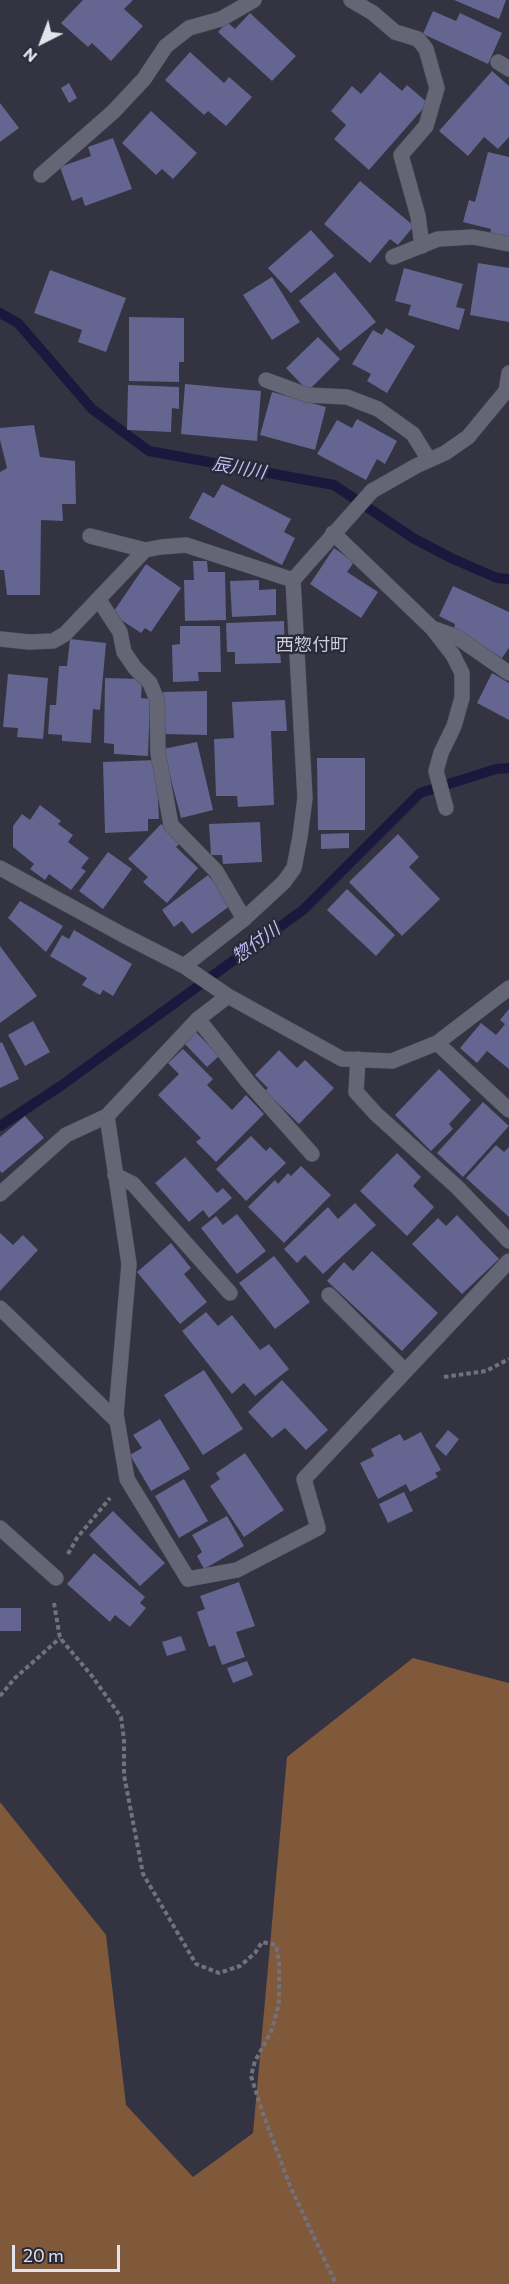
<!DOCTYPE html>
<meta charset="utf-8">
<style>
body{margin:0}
#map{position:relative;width:509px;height:2284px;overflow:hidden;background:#333341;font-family:Commissioner,sans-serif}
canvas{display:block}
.north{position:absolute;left:12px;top:12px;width:60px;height:60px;-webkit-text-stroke:4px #292937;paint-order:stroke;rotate:222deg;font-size:16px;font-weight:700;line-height:24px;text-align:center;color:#e3e3ec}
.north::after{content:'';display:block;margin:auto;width:21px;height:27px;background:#e3e3ec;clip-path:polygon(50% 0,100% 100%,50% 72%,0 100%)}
.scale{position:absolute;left:12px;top:2245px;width:108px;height:27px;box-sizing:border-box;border:3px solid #e3e3ec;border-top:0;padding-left:8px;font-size:18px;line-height:21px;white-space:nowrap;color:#e3e3ec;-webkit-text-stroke:4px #292937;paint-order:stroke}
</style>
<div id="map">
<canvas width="509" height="2284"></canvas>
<div class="north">N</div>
<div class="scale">20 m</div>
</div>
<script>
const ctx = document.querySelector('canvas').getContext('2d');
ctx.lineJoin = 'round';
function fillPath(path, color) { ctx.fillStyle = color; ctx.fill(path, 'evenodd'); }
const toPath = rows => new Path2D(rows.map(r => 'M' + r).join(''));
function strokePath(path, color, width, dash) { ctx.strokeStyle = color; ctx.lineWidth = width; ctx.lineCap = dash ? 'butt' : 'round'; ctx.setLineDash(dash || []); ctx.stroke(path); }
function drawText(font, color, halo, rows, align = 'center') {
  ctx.font = font + ' Commissioner,"Noto Sans JP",sans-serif'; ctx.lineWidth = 4.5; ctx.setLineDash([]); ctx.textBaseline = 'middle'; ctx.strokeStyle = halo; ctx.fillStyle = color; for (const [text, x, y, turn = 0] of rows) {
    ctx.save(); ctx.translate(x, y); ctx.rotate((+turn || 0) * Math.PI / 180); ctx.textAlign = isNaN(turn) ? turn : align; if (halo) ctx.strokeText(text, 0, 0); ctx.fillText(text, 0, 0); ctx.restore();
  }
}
fillPath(toPath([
 [413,1658,509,1683,509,2284,0,2284,0,1802,106,1935,126,2105,193,2177,253,2133,287,1757]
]), '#80583a');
strokePath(toPath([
 [0,313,18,323,92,409,149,451,334,485,413,538,451,558,497,578,509,579],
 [0,1126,62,1085,303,910,420,793,496,769,509,768]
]), '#1b183d', 10);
fillPath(toPath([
 [83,0,133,0,124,9,143,26,111,61,92,43,88,47,61,23],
 [454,0,506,0,499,19],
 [433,11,456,21,460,13,502,33,488,64,423,34],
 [250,13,296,56,272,81,218,32,227,22,235,29],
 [190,52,224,83,229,77,252,97,226,126,208,111,204,115,165,80],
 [492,71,509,86,509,137,498,149,484,137,468,156,439,131],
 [380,72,402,91,407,85,428,103,369,170,334,139,346,125,331,111,352,86,361,94],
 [69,83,77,98,69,103,61,88],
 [0,103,19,128,0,142],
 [151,111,197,153,173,179,162,169,156,175,122,143],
 [113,138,132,189,85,206,82,197,72,201,60,167,91,156,88,147],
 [488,152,509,157,509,239,490,234,491,229,463,222,469,200,475,202],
 [360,181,414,226,398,245,390,239,370,263,324,224],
 [311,230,334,256,291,293,268,268],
 [478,263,509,268,509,322,470,315],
 [404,268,463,284,456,307,465,309,459,330,408,315,411,305,395,301],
 [50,270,126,298,106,352,78,342,82,330,34,313],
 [335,272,376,322,340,351,299,301],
 [272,277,300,322,272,340,243,295],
 [129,317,184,318,184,362,179,362,179,382,129,381],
 [386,328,415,346,387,393,367,381,371,374,352,364,373,330,382,335],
 [318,337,340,359,308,391,286,368],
 [185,384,261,391,257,441,181,434],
 [128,385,179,387,179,409,172,408,171,432,127,430],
 [272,392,326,407,315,450,260,435],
 [357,419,397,441,385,464,377,459,366,480,317,454,337,420,352,428],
 [34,425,40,457,75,461,76,504,62,504,63,521,41,520,40,595,7,595,4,570,0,570,0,472,7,468,0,440,0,428],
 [222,484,291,519,284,532,295,538,282,565,189,518,203,492,214,498],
 [334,548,354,562,347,572,378,592,361,618,310,584],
 [193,561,207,561,208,572,225,572,226,620,185,621,184,580,194,580],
 [146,564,181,588,151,632,145,628,141,633,112,614],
 [259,580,259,590,276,589,276,615,232,617,230,581],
 [453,586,509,612,509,648,502,658,454,628,455,624,439,616],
 [284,621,285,652,280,652,281,663,235,664,235,652,227,652,226,623],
 [180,626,220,626,221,672,198,672,199,681,173,682,172,645,180,644],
 [70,639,106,643,100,710,93,709,91,743,62,741,62,735,48,734,50,705,56,705,59,666,67,666],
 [492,673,509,683,509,720,477,703],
 [8,674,48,678,43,739,17,737,18,728,3,727],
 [105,678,142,679,141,698,150,699,148,756,114,754,114,744,104,743],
 [207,691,207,735,163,734,163,692],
 [285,700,287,731,271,731,274,805,238,807,237,796,216,796,214,739,234,738,232,702],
 [197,742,213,810,181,818,163,749],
 [317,758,365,758,365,830,318,830],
 [156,760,159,819,148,819,148,831,105,833,103,762],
 [40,805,61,821,58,824,73,835,68,842,89,858,81,868,86,871,71,890,49,874,45,880,30,869,34,864,13,847,13,826,22,814,30,820],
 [260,822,262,862,223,864,222,855,211,855,209,824],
 [161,824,181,842,176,847,198,868,167,903,143,882,148,877,128,859],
 [349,833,349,848,321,849,321,834],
 [398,834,419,857,409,867,440,899,402,936,349,882],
 [108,852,132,869,103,909,79,891],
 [208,875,231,905,192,934,182,921,174,927,162,910],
 [347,889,395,935,376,956,327,910],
 [20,901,63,926,46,952,8,918],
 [74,930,132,964,113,996,103,990,100,995,82,985,87,978,50,956,62,935,69,939],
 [0,946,37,996,0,1023],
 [509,1009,509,1069,487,1051,477,1063,460,1048,481,1023,496,1035,505,1024,500,1020],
 [33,1021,50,1052,25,1066,8,1035],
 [196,1032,219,1056,207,1067,184,1043],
 [2,1042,19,1079,0,1088,0,1043],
 [183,1049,213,1079,207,1085,232,1110,246,1095,264,1114,216,1162,196,1142,201,1138,158,1095,179,1074,168,1063],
 [279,1050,297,1068,305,1060,334,1088,299,1124,265,1091,268,1088,255,1075],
 [439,1069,471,1100,449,1124,453,1129,431,1151,395,1115],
 [483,1102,509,1126,463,1177,437,1153],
 [25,1116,44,1138,2,1173,0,1171,0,1137],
 [251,1136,266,1151,270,1147,286,1163,246,1201,216,1169],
 [496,1145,504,1152,509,1147,509,1217,466,1178],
 [397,1153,421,1177,413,1186,434,1207,407,1236,360,1191],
 [185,1157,217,1193,223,1188,232,1198,209,1218,203,1210,189,1222,155,1183],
 [301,1166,331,1195,284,1243,248,1207,275,1180,278,1184,288,1173,291,1176],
 [355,1203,376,1225,323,1274,305,1255,297,1263,284,1249,328,1207,338,1219],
 [237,1214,266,1251,237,1274,201,1228,216,1216,223,1225],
 [457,1215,499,1259,462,1294,412,1244,438,1218,446,1226],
 [0,1233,13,1245,23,1235,38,1250,0,1291],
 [171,1243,191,1268,184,1274,207,1302,180,1324,137,1272],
 [372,1251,438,1313,402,1351,327,1281,344,1262,353,1271],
 [274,1256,310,1302,275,1329,239,1283],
 [206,1312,218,1326,232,1315,260,1350,269,1344,289,1369,255,1396,244,1383,232,1394,182,1331],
 [204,1370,243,1429,203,1455,164,1395],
 [282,1380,328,1430,306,1450,285,1428,272,1438,248,1412],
 [160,1419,190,1469,151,1491,130,1455,142,1448,133,1435],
 [448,1430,459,1439,446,1456,435,1446],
 [421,1432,441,1470,435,1473,438,1477,410,1492,406,1484,378,1499,360,1463,374,1456,371,1449,400,1434,404,1441],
 [245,1453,284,1510,244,1537,210,1486,220,1479,216,1473],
 [184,1479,208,1521,179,1538,155,1496],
 [404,1492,413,1511,388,1523,379,1504],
 [113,1511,165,1563,140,1586,89,1535],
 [227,1516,244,1546,204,1569,197,1556,202,1552,192,1535],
 [94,1553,145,1597,140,1603,146,1608,130,1627,115,1615,110,1622,67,1584],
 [239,1582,255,1626,236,1632,245,1657,222,1665,215,1645,209,1647,197,1612,205,1609,200,1596],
 [0,1608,21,1608,21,1631,0,1631],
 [181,1636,186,1650,167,1656,162,1642],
 [247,1661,253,1675,233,1683,227,1668]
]), '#646590');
const service = toPath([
 [351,0,373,13,395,32,418,39,426,49,437,88,426,126,401,155,418,216,422,246],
 [498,62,509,69],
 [41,175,113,112,144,79,166,46,189,28,221,19,254,0],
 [266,380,307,395,347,397,378,409,413,434,429,460],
 [333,533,432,628,453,655,462,673,462,698,454,726,441,753,436,771,446,808],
 [90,536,145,550],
 [99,600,120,632,124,652,135,668,150,683,157,700,158,753,171,825,216,871,244,919],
 [432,628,457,637,509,673],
 [198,1019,248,1082,312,1154],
 [358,1059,356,1092,376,1114,457,1187,509,1241],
 [115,1175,133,1184,230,1293],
 [329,1295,405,1371],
 [0,1308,117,1421],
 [0,1528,56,1578],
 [188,1579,237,1570,318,1528,304,1479,509,1261]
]);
const minor = toPath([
 [393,257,438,239,473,237,509,244],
 [0,639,29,642,53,641,65,634,145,550,161,547,186,545,293,580],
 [0,868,125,936,184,966,228,996,342,1059,392,1061,437,1043,509,988],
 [184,966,244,919,284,882,294,868,300,837,305,798,293,580,372,491,416,466,445,453,468,437,506,391,509,373],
 [437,1043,509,1110],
 [107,1116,129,1264,116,1414,127,1479,188,1579],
 [0,1194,66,1135,107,1116,198,1019,228,996]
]);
strokePath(service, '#4f4f5b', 16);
strokePath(minor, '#4f4f5b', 16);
strokePath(toPath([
 [444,1377,486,1371,509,1359],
 [68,1554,77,1538,110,1498],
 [54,1603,60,1638,92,1676,121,1717,124,1740,124,1775,143,1874,196,1964,219,1973,240,1966,255,1953,262,1942,276,1945,279,1963,279,2004,271,2032,255,2061,251,2076,263,2114,290,2186,336,2284],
 [0,1696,15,1678,60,1638]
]), '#72727e', 4, [4.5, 3]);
strokePath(service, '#656675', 15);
strokePath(minor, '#656675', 15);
drawText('italic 18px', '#bdbef6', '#292937', [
 ["辰川川",239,468,10],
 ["惣付川",256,943,-36]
]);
drawText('18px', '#cbccdd', '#292937', [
 ["西惣付町",312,645]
]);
</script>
